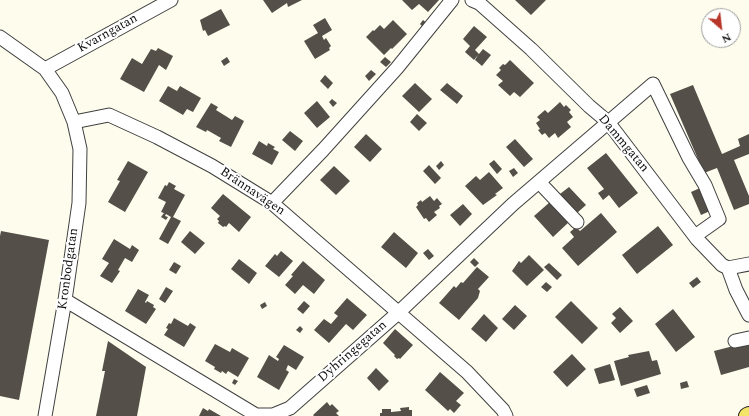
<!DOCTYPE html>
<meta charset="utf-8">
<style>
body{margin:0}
#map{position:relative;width:749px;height:416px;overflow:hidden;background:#fefded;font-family:Spectral,serif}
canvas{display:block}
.north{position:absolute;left:701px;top:8px;width:40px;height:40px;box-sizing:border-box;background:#fff;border:1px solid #9e9e9e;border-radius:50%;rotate:152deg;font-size:11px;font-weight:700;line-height:16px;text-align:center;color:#0d0d0d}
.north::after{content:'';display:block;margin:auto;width:14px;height:18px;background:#b83529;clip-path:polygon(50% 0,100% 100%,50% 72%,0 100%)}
</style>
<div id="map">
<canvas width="749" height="416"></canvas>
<div class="north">N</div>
</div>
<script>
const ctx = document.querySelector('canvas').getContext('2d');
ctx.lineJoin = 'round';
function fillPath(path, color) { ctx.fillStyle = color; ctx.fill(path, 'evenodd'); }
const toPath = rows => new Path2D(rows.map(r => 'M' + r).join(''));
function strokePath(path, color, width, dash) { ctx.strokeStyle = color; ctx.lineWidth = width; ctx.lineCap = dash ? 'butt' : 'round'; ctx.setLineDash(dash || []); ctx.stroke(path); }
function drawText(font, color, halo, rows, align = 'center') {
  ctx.font = font + ' Spectral,serif'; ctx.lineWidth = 4; ctx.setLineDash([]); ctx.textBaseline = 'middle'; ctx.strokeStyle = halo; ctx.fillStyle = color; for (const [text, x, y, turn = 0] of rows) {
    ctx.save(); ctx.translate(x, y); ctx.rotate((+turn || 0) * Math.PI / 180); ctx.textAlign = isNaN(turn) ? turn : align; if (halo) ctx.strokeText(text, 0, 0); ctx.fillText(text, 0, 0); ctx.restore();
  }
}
fillPath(toPath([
 [263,0,302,0,288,7,287,3,272,13],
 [402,0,439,0,428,12,419,4,412,10],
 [515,0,546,0,531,15],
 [221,9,230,25,208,36,205,30,203,31,200,20],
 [325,18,332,30,322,36,324,40,326,38,331,46,329,48,330,50,315,59,304,41,318,33,313,25],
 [393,20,407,34,392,49,391,48,384,55,366,37,373,30,374,31,380,25,384,29],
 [423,20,428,24,424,28,420,24],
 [474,26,487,37,475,50,479,54,483,49,491,55,482,66,475,60,478,55,474,60,465,52,470,46,463,39],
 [158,48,173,56,166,70,159,65,144,92,120,79,132,58,142,64,151,49,156,51],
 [227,57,230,62,224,66,221,61],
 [385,57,391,62,386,67,380,62],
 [510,60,534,83,520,97,514,92,510,96,498,85,503,81,496,75,501,70,499,68,503,64,505,65],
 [371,70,376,74,369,81,365,76],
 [325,75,333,83,328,89,320,81],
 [415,83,432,99,419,112,402,96],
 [447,83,463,96,457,104,440,90],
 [693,85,722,154,740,146,738,139,749,134,749,154,734,160,749,196,749,204,734,210,717,168,704,173,670,94],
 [168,86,177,91,180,86,201,98,193,112,187,109,183,115,159,101],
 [332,99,337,103,333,107,329,102],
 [317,101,330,117,317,128,304,113],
 [560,102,564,107,566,105,571,110,569,112,573,117,567,122,571,127,558,138,555,133,549,138,545,133,542,135,538,130,540,129,536,123,540,120,537,117,545,110,548,113],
 [211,103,218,107,216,110,232,120,235,116,244,121,231,147,219,141,221,138,207,130,206,132,196,127],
 [417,114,427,123,419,131,410,122],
 [290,131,303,141,295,151,282,140],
 [366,134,382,149,370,162,354,147],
 [515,139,533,159,524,167,506,147],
 [259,141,267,146,268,143,275,147,273,149,279,152,272,165,252,154],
 [606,153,638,193,619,208,609,195,603,200,598,193,604,189,587,168],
 [494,160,502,169,497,174,489,164],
 [128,161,148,172,125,212,108,202,120,181,117,180],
 [441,161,444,165,439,170,436,166],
 [429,165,441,178,435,184,423,171],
 [334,166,350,181,336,195,320,180],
 [514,168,518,173,513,177,509,171],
 [489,172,503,188,495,194,497,195,483,205,465,186,476,176,480,180],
 [169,182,176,186,174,189,185,195,173,217,181,221,168,244,159,239,171,217,166,214,165,216,168,217,166,220,161,217,164,213,161,212,166,202,158,198,165,185,167,186],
 [569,187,586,205,577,213,560,194],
 [700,188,710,211,701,215,691,192],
 [223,194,251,217,239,232,229,223,226,227,225,226,223,227,218,223,219,221,217,219,220,216,211,208],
 [430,196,434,201,437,198,442,204,439,206,440,208,434,212,437,215,429,222,426,218,424,219,416,207,418,205,417,203,421,200,422,202],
 [550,202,569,222,553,237,534,216],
 [463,204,472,214,460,226,450,215],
 [601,213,617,232,578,266,562,248,574,237,570,232,576,227,580,231],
 [658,226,673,245,637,274,622,255],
 [1,231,49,240,19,400,0,396,0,236],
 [190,231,205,243,195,254,181,242],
 [394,232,418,253,406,268,381,247],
 [114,239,130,249,132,245,139,250,132,262,125,258,118,270,120,271,112,283,100,276,109,263,102,259],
 [428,249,434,256,429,260,423,253],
 [281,251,293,261,279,277,265,266,275,254,277,256],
 [529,255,544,270,527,286,512,271,519,261,521,263],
 [474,258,479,263,475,267,470,262],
 [239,259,257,273,249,284,231,269],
 [303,261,325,280,314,294,303,285,295,294,285,285,293,276,291,275],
 [174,262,181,266,176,274,169,270],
 [549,263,562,275,557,280,544,267],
 [477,267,489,277,478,289,480,291,478,298,459,320,439,303,454,286,456,288,461,282,463,283],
 [697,277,701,282,693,288,689,283],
 [546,282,552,287,547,292,541,287],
 [166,287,173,291,165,303,159,299],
 [138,289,149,295,145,302,146,303,147,301,154,305,153,307,156,309,146,324,125,311],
 [347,298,367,315,353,330,346,324,329,343,314,330,324,319,331,324,338,316,334,313],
 [304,301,310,306,303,314,297,309],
 [571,301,598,328,582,344,555,317],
 [265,302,267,306,262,309,260,305],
 [515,305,527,316,514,330,502,319],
 [620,307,633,321,620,333,611,323,616,318,612,314],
 [673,309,695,337,676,352,655,324],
 [484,314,498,328,486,342,471,329],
 [174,318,188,326,190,323,196,327,184,347,164,335,168,329,166,328,169,323,171,324],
 [300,326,303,329,300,333,296,330],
 [395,329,413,345,400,359,399,358,397,359,394,356,395,355,383,343],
 [108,341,146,367,137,416,96,416,105,371,102,371],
 [749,342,749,367,721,375,714,351],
 [215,344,230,352,232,348,249,358,238,377,228,371,226,374,222,371,221,373,214,369,215,367,205,361],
 [284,345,304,357,296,370,288,365,286,370,289,372,279,390,257,377,269,355,278,361,279,359,276,357],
 [649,351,652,361,657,360,661,374,621,386,614,361,629,357,628,355],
 [572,354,586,369,567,387,553,372],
 [610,364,615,380,599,384,594,369],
 [376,368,389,381,379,391,367,378],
 [440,372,464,393,456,401,461,405,454,413,450,409,448,411,425,390],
 [234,379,238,381,235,385,232,383],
 [687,381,689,387,681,389,680,383],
 [647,385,650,393,637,397,634,389],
 [327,402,330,406,332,404,339,411,336,413,339,416,314,416,313,415],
 [409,407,409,410,412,410,412,416,380,416,380,413,382,413,382,409,391,409,391,412,401,411,400,408],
 [203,408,208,411,209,409,221,416,199,416]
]), '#554f49');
const minor = toPath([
 [472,0,479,3,531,49,589,106,608,122,697,239,722,265,728,268,749,264],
 [0,37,45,69,62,93,74,122,109,115,157,137,212,166,272,203,467,372,503,410,506,416],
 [45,69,171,0],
 [539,182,577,222],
 [272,203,323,150,397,68,452,0],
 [728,268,736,290,749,315],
 [65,300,256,415,273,415,290,408,398,313,513,204,653,84,689,158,705,185,719,219,695,236],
 [735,341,749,338],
 [45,416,65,300,79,203,80,149,74,122]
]);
const major = toPath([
 [747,416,749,415]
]);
strokePath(minor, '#404040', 15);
strokePath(major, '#1e1e1e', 18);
strokePath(minor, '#fff', 13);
strokePath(major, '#f4e468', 16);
drawText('13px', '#0d0d0d', '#fff', [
 ["Kvarngatan",108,34,-29],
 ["Dammgatan",623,144,50],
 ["Brännavägen",252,192,34],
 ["Kronbodgatan",69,269,-82],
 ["Dyhringegatan",353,352,-41]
]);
</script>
